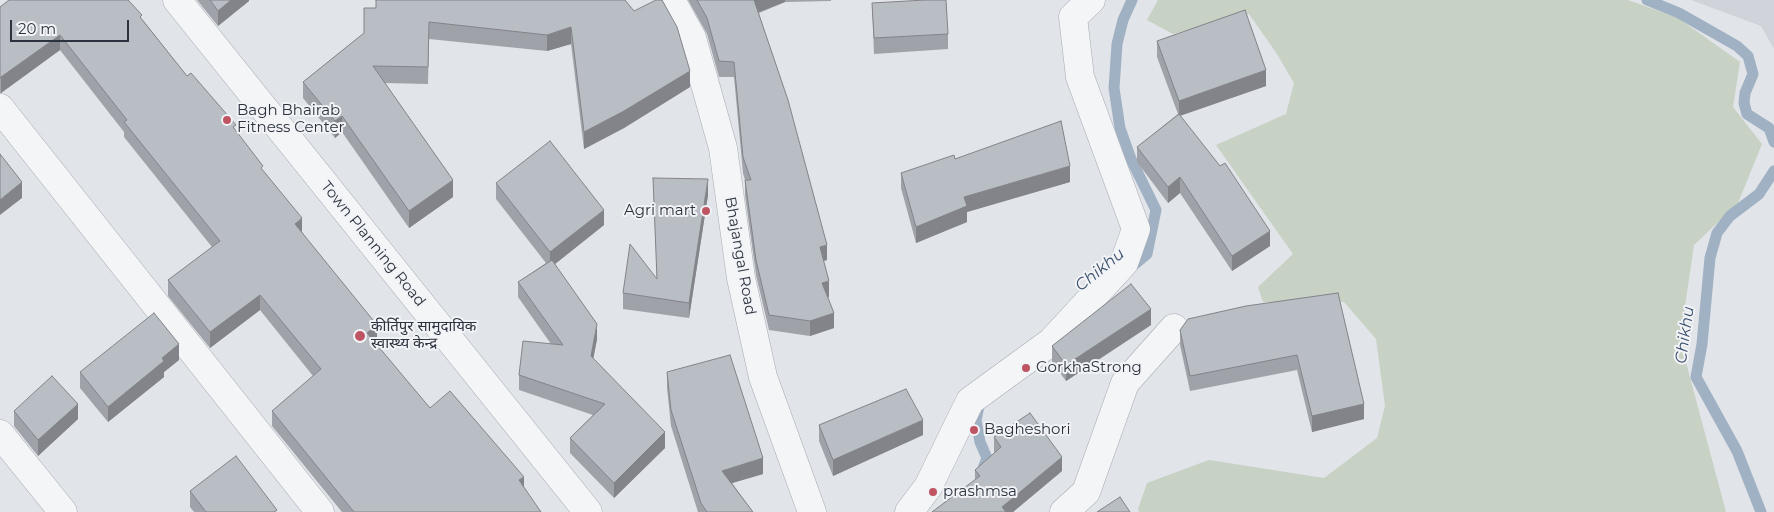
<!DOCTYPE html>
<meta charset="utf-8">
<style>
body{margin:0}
#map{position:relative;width:1774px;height:512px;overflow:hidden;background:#e1e4e8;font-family:Montserrat,sans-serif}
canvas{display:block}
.scale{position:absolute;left:10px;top:20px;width:119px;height:22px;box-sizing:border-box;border:2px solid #2c323e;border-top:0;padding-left:6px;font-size:15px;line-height:18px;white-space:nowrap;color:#2c323e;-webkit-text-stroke:4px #f1f3f6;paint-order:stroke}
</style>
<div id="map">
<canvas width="1774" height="512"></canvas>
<div class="scale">20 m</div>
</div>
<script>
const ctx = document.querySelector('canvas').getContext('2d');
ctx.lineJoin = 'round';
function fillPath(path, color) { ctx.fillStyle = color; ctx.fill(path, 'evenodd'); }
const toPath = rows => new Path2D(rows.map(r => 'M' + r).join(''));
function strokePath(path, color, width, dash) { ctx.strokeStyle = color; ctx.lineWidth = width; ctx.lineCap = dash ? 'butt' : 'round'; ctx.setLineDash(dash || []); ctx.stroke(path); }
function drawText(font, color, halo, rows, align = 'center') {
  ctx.font = font + ' Montserrat,"Noto Sans Devanagari",sans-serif'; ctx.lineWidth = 4; ctx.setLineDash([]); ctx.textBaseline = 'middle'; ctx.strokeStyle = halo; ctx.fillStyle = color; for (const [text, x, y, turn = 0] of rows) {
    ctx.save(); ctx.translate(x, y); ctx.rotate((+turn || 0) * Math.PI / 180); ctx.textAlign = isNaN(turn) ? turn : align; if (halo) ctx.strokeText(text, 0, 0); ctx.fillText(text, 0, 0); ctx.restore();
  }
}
fillPath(toPath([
 [1691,0,1774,0,1774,49,1761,26]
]), '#d0d3da');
fillPath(toPath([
 [1158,0,1628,0,1678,18,1740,62,1733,107,1762,144,1738,203,1694,245,1680,340,1726,512,1139,512,1138,509,1147,483,1209,460,1324,478,1377,438,1385,406,1376,339,1344,302,1263,302,1258,287,1293,254,1216,145,1286,114,1294,83,1277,54,1249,14,1173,34,1147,20]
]), '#c7d1c4');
strokePath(toPath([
 [1647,0,1679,13,1737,46,1748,56,1753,74,1745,93,1744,103,1747,114,1769,128,1774,142],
 [1129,269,1147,254,1156,210,1131,159,1120,128,1114,88,1117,44,1123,20,1132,0],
 [979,406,976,420,980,442,987,458,981,474],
 [1761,512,1737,451,1696,377,1702,344,1710,258,1717,233,1730,216,1759,194,1774,171]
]), '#a1b1c4', 11);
const minor = toPath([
 [177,0,588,512],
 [671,0,692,38,723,148,741,278,763,377,812,512],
 [0,108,320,512],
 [0,434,63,512],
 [909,512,928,487,970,401,1051,342,1124,263,1136,229,1080,77,1073,17,1091,0],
 [1064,512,1086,492,1125,383,1174,328]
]);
strokePath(minor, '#a7abb2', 29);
strokePath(minor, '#f4f5f7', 28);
fillPath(toPath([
 [197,0,249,0,249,1,218,26],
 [625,0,690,87,624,128,584,149,571,44,547,51,429,39,428,84,385,83,453,197,409,228,342,132,335,138,303,98,303,82,364,33,376,8],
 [688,0,831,0,831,1,785,2,759,13,827,260,823,261,829,297,828,297,834,328,810,336,769,330,756,275,745,195,745,180,743,173,734,77,719,77,707,34],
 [872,3,948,34,948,49,874,54],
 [0,7,142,19,187,76,236,131,263,171,302,232,377,341,375,343,430,408,524,488,541,512,342,512,272,426,272,411,313,376,260,310,210,348,168,296,168,280,212,247,124,137,124,132,60,50,1,93,0,93],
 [1157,41,1266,86,1180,116,1270,246,1232,271,1180,193,1168,203,1137,162,1137,147,1178,114,1157,57],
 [955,159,1070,182,967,212,967,222,916,243,901,188,901,173],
 [653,178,708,195,689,318,623,309,623,293,657,278],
 [496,183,604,225,555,264,597,339,593,358,665,448,614,498,570,453,570,438,593,415,519,390,519,375,551,344,518,297,518,282,546,263,496,199],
 [1338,293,1364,419,1312,432,1297,370,1190,391,1180,345,1180,330],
 [1151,325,1066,381,1052,362,1052,346],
 [179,360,164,372,164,377,108,422,80,388,80,372],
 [667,372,763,474,732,483,753,512,698,512,671,426,667,388],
 [14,411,78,419,38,456,14,426],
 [819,425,923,435,833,476,819,441],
 [994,437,1062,471,1013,512,932,512,975,480,975,470,995,453,994,452],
 [190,491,277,512,194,512,190,507]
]), '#9fa3a9');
fillPath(toPath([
 [231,0,249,0,249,1,218,26,218,11],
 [754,0,785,0,785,2,754,14],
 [571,27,571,44,547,51,547,35],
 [60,35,60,50,1,93,1,77],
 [1266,70,1266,86,1179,116,1179,101],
 [690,71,690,87,624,128,584,149,584,132],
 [342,116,342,132,335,138,335,121],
 [1070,166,1070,182,967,212,967,222,916,243,916,227,964,197],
 [1180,177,1180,193,1168,203,1168,187],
 [708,179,708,195,689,318,689,303],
 [453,180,453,197,409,228,409,211],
 [22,182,22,198,0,215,0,200],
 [604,210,604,225,550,268,550,252],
 [302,218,302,233,295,224],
 [1270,231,1270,246,1232,271,1232,256],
 [827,245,827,260,820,262,820,247],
 [829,281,829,297,822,298,822,283],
 [260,295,260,310,210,348,210,332],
 [1151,309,1151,325,1066,381,1066,365],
 [834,313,834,328,810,336,810,321],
 [597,324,597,339,591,371,591,356],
 [377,325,377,341,367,349,367,333],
 [179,344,179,360,164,372,164,377,108,422,108,407,162,358],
 [78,404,78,419,38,456,38,440],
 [1364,404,1364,419,1312,432,1312,416],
 [923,420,923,435,833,476,833,460],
 [665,432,665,448,614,498,614,483],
 [1062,457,1062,471,1013,512,1002,512,1002,507],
 [763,458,763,474,722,486,722,471],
 [524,477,524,492,519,480]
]), '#828489');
const building = toPath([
 [9,0,128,0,142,15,140,17,187,76,191,73,236,125,233,127,263,166,261,168,302,218,295,224,377,325,367,333,430,408,450,391,524,477,519,480,541,512,354,512,272,411,321,369,260,295,210,332,168,280,220,241,124,122,127,120,60,35,1,77,0,78,0,7,9,0],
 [210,0,231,0,218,11,210,0],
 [376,0,625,0,634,11,656,0,662,0,677,27,690,71,624,111,584,132,571,27,547,35,429,22,428,67,373,66,453,180,409,211,342,116,335,121,303,82,364,33,364,8,376,8,376,0],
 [697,0,754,0,788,100,827,245,820,247,829,281,822,283,834,313,810,321,769,315,756,260,745,180,751,180,743,157,734,62,719,61,707,18,697,0],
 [925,0,946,0,948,34,874,38,872,3,925,0],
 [1245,10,1266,70,1179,101,1157,41,1245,10],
 [1179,114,1220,166,1225,163,1270,231,1232,256,1180,177,1168,187,1137,147,1179,114],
 [1061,121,1070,166,964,197,967,206,916,227,901,173,954,155,955,159,1061,121],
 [550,141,604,210,550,252,496,183,550,141],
 [0,154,22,182,0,200,0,154],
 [653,178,708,179,689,303,623,293,630,244,657,279,653,178],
 [552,260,597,324,591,356,665,432,614,483,570,438,605,404,519,375,523,341,563,345,518,282,552,260],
 [1131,284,1151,309,1066,365,1052,346,1131,284],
 [1338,293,1364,404,1312,416,1297,355,1190,376,1180,330,1188,319,1246,306,1338,293],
 [154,313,179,344,162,358,164,361,108,407,80,372,154,313],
 [730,355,763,458,722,471,753,512,707,512,701,503,671,410,667,372,730,355],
 [52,376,78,404,38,440,14,411,52,376],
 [906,389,923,420,833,460,819,425,906,389],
 [1030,413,1062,457,1002,507,1006,512,932,512,980,476,975,470,1001,447,994,437,1030,413],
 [236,456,277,510,274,512,206,512,190,491,236,456],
 [1120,497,1130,512,1097,512,1120,497]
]);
fillPath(building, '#b9bdc4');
strokePath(building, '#828489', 1);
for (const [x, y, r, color] of [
 [227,120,5,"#bf5563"],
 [706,211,5,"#bf5563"],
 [360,336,6,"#bf5563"],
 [1026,368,5,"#bf5563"],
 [974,430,5,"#bf5563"],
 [933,492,5,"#bf5563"]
]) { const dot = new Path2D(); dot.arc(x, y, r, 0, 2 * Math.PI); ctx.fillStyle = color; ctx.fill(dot); strokePath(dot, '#f1f3f6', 2); }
drawText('15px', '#2c323e', '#f1f3f6', [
 ["Bagh Bhairab",237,111],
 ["Fitness Center",237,128],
 ["Agri mart",696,211,"right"],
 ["कीर्तिपुर सामुदायिक",371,327],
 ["स्वास्थ्य केन्द्र",371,344],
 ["GorkhaStrong",1036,368],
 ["Bagheshori",984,430],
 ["prashmsa",943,492]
], 'left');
drawText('15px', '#2c323e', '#f1f3f6', [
 ["Town Planning Road",373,244,51],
 ["Bhajangal Road",740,256,80]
]);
drawText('italic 16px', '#3a506d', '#f1f3f6', [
 ["Chikhu",1100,270,-39],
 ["Chikhu",1685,335,-82]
]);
</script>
